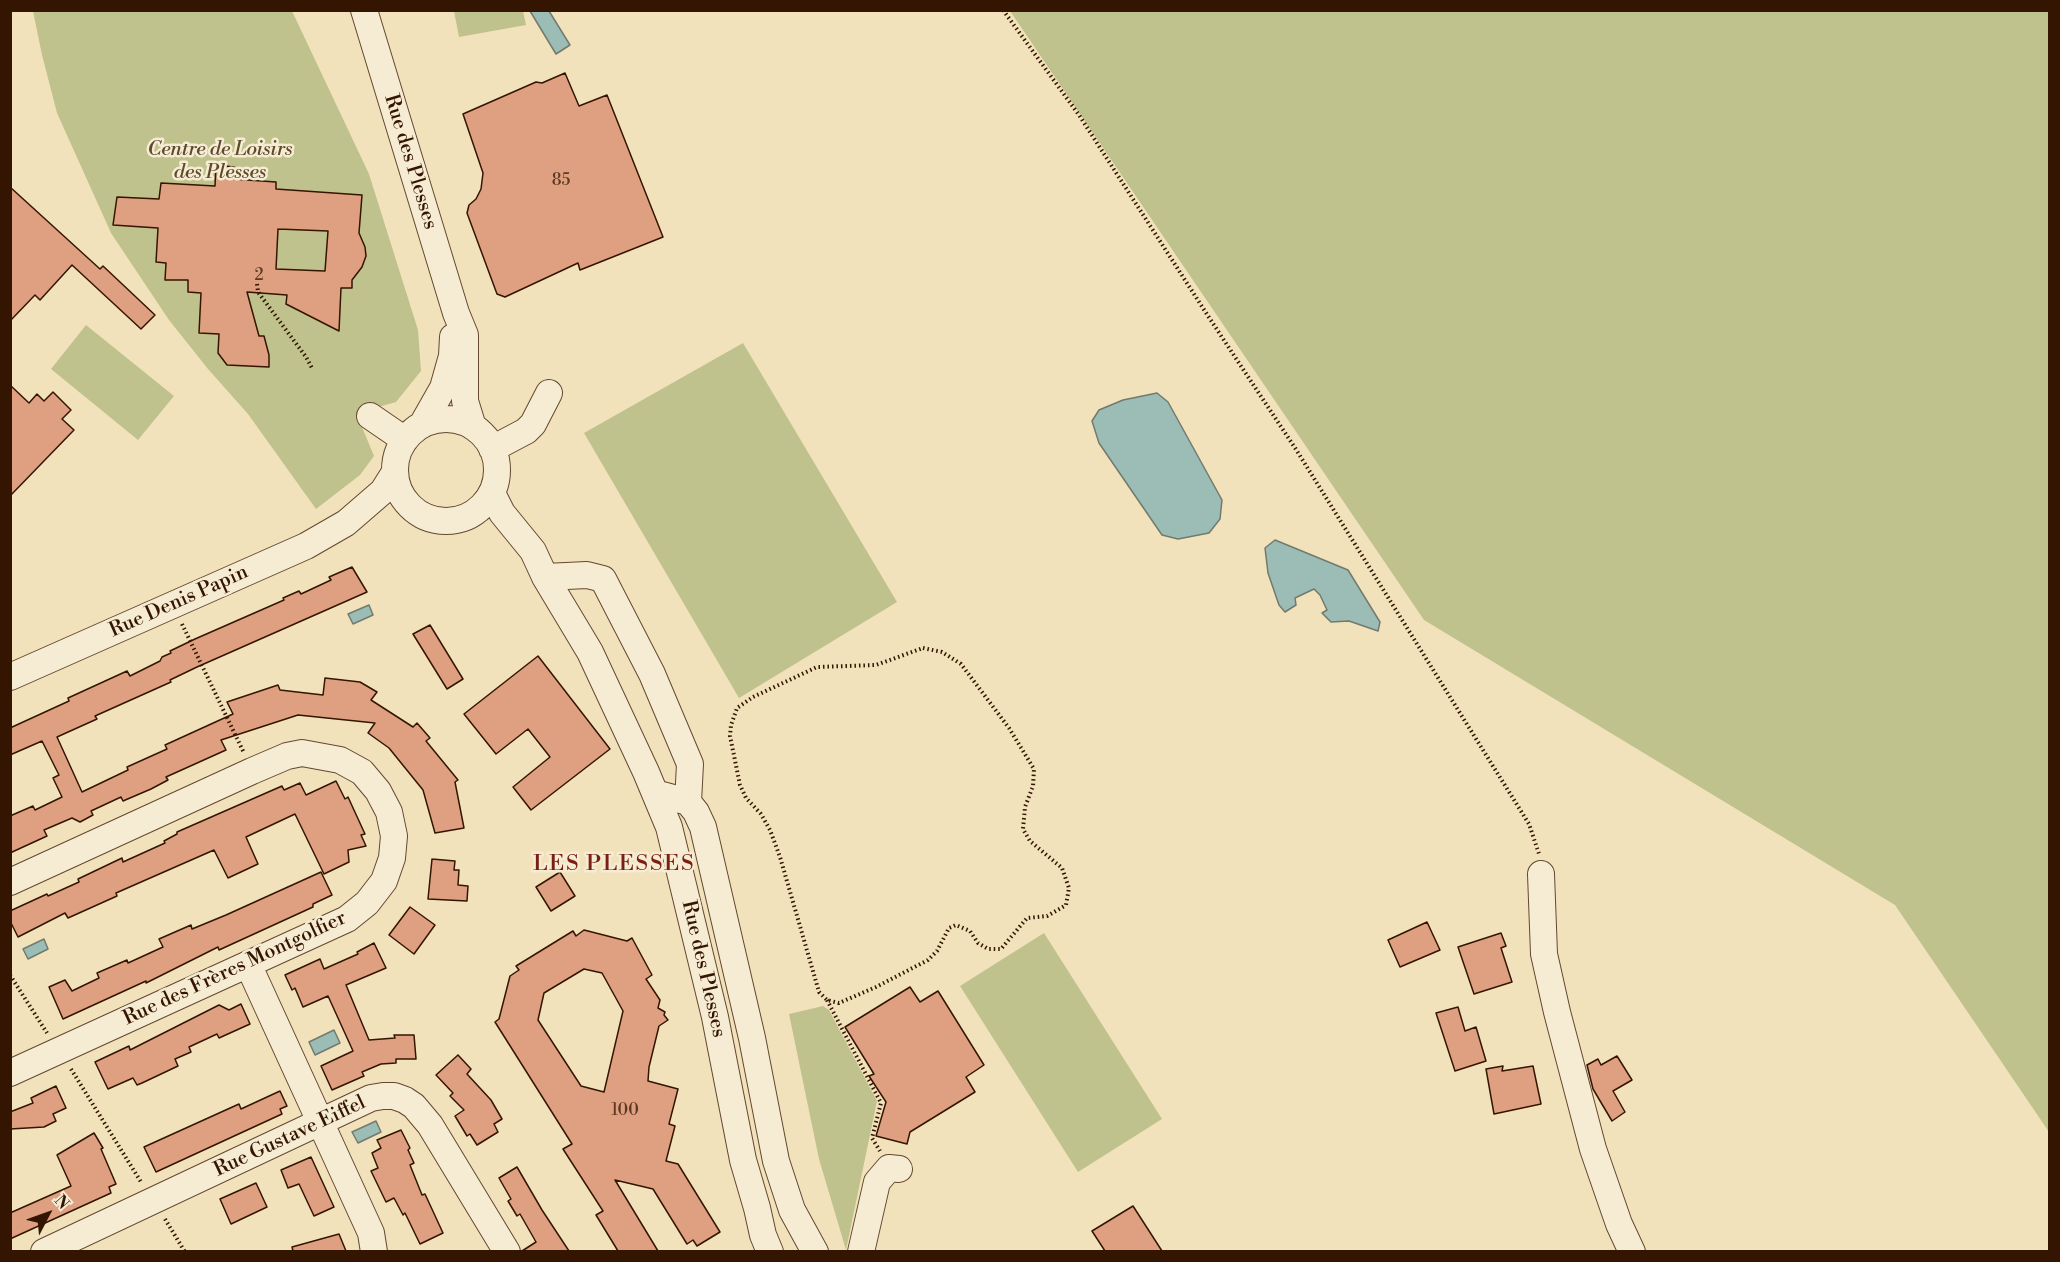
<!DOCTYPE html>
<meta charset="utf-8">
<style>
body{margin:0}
#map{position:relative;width:2060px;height:1262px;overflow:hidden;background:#f1e2bb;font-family:"Libre Bodoni",serif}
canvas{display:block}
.frame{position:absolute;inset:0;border:12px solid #341501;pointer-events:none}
.north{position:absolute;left:18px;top:1184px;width:60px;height:60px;-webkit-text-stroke:4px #f6ecd3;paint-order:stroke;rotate:49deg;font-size:16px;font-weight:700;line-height:24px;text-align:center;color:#341501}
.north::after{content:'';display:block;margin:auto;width:21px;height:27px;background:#341501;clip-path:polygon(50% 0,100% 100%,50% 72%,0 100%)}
</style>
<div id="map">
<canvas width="2060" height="1262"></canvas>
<div class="frame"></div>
<div class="north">N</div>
</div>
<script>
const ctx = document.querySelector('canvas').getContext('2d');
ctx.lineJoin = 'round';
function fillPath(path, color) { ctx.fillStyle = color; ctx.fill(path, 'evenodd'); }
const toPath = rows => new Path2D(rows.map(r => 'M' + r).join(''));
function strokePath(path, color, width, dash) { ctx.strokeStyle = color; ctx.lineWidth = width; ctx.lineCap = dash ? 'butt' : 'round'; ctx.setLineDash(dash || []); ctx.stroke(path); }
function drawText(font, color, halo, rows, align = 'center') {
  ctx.font = font + ' "Libre Bodoni",serif'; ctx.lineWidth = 5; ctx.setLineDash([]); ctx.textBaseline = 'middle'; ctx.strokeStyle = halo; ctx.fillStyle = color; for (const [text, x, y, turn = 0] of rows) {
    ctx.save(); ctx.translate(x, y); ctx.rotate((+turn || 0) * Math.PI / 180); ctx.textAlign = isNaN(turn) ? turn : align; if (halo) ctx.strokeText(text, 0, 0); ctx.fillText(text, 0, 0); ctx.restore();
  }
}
fillPath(toPath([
 [33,11,292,11,369,174,418,330,421,371,396,402,375,408,362,427,374,456,360,475,316,509,248,414,208,369,169,320,111,233,57,113,42,55],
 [454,11,523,11,526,25,459,37],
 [1010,11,2049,11,2049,1132,1895,905,1424,620],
 [86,325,174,396,138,440,51,369],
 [743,343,897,602,739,698,584,433],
 [1044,933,1162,1119,1078,1172,960,986],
 [823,1006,829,1010,877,1101,846,1250,819,1159,789,1014]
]), '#bfc28d');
const water = toPath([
 [530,11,549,11,570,45,556,54,530,11],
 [1157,393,1168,402,1222,500,1220,519,1209,533,1178,539,1162,535,1099,443,1092,421,1099,410,1123,400,1157,393],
 [1275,540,1348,570,1380,622,1378,631,1349,621,1331,622,1322,613,1327,610,1320,595,1314,589,1295,598,1296,605,1285,612,1279,605,1268,573,1265,548,1275,540],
 [369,605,373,615,353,624,348,614,369,605],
 [44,939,48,949,28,959,23,949,44,939],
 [334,1030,340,1043,315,1055,309,1042,334,1030],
 [376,1121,381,1132,358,1143,352,1132,376,1121]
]);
fillPath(water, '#9bbdb6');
strokePath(water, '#727a6e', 1.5);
const building = toPath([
 [565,73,579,106,607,95,663,237,580,270,578,263,505,297,497,294,467,213,469,205,476,199,481,189,483,173,463,114,536,82,542,83,565,73],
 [216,165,234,167,233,179,276,182,276,189,362,195,359,233,365,247,366,256,362,267,352,280,352,288,341,288,339,331,286,304,287,295,247,292,259,336,264,336,269,355,269,367,227,365,218,353,219,334,199,333,201,293,188,292,188,280,165,280,166,263,156,262,158,228,113,225,117,197,159,199,161,183,215,186,216,165],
 [278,229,328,231,325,271,276,269,278,229],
 [10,187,100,269,103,266,155,315,141,329,72,265,40,300,35,295,10,321,10,187],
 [10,385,29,403,37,394,44,401,53,392,71,410,62,419,74,430,10,496,10,385],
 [352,567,367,592,197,667,170,680,171,682,95,716,97,719,57,737,82,792,128,770,127,767,167,749,165,745,233,714,227,702,278,685,280,690,323,695,325,678,360,682,377,692,371,700,413,727,417,723,430,738,426,741,458,780,455,782,464,828,435,833,423,790,389,748,368,733,375,723,298,715,221,740,226,750,166,777,168,780,151,789,123,801,121,797,91,811,93,815,80,822,72,818,44,830,47,836,10,853,10,816,33,806,35,810,62,797,53,778,59,775,42,741,10,755,10,728,69,701,68,698,127,671,130,676,160,661,162,657,171,653,170,651,195,639,284,600,283,598,299,591,301,594,331,580,329,577,352,567],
 [430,625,463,679,447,689,413,634,430,625],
 [538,656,610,749,531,810,513,787,550,757,528,729,496,754,464,714,538,656],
 [336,781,345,799,348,797,365,834,361,835,366,846,348,850,349,862,324,874,295,814,246,837,258,864,228,878,214,850,116,893,117,896,68,918,65,913,18,937,10,921,10,911,47,894,48,896,79,882,78,879,122,858,123,862,165,843,164,841,177,834,177,832,282,786,284,790,300,783,306,795,336,781],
 [432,859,455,861,454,870,459,870,458,885,468,886,467,901,428,899,432,859],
 [321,872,332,895,313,904,313,907,219,950,218,947,146,983,146,981,63,1019,49,987,65,980,72,991,99,978,97,973,127,960,128,963,163,947,159,939,191,925,192,929,226,915,321,872],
 [560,872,575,896,551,911,536,887,560,872],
 [410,907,435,925,414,954,389,935,410,907],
 [1427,922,1440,950,1400,967,1388,940,1427,922],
 [584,930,627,941,632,938,652,975,646,979,660,1000,658,1008,665,1012,664,1015,668,1020,659,1026,649,1067,648,1081,678,1089,669,1124,675,1126,666,1161,678,1164,720,1232,697,1246,693,1240,687,1244,653,1189,615,1180,658,1251,618,1251,596,1215,603,1211,563,1149,572,1144,495,1022,499,1019,510,976,519,970,516,966,573,931,576,936,584,930],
 [584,969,602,973,623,1011,604,1092,581,1086,538,1020,544,993,584,969],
 [1501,933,1506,946,1501,948,1512,982,1474,994,1458,947,1501,933],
 [374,943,386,968,346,985,369,1040,395,1038,394,1035,414,1035,416,1059,396,1059,396,1063,381,1064,362,1072,364,1076,332,1090,321,1066,353,1051,328,996,303,1007,295,988,292,990,285,975,320,959,324,969,358,954,357,952,374,943],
 [910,987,920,1002,938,991,984,1065,966,1077,975,1092,910,1132,907,1144,876,1136,886,1102,869,1076,874,1074,845,1027,910,987],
 [241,1004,250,1024,219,1038,217,1034,189,1047,191,1052,175,1059,178,1066,142,1083,137,1085,133,1078,108,1089,95,1062,129,1046,130,1050,219,1005,229,1010,241,1004],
 [1458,1007,1465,1031,1476,1027,1486,1061,1455,1071,1436,1013,1458,1007],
 [458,1055,471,1069,467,1074,491,1100,502,1119,494,1124,498,1132,477,1145,470,1134,467,1136,455,1116,464,1110,450,1096,453,1093,436,1075,458,1055],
 [1617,1056,1632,1080,1613,1091,1625,1112,1612,1121,1593,1089,1587,1065,1598,1059,1601,1065,1617,1056],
 [1503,1066,1502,1071,1533,1066,1541,1104,1494,1114,1486,1069,1503,1066],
 [56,1086,66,1108,53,1114,56,1121,44,1127,10,1129,10,1112,33,1103,31,1098,56,1086],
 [280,1091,287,1106,280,1109,282,1114,156,1172,144,1147,239,1104,241,1109,280,1091],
 [401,1130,410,1148,408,1150,414,1163,410,1165,422,1195,425,1194,443,1233,420,1244,405,1213,403,1215,394,1198,386,1202,371,1171,378,1168,372,1153,381,1148,377,1140,401,1130],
 [94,1133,103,1148,101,1149,116,1184,109,1187,111,1193,10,1239,10,1213,71,1186,57,1155,94,1133],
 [311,1157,334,1207,314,1216,299,1184,288,1188,281,1170,311,1157],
 [517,1167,542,1210,569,1251,522,1251,536,1242,520,1214,517,1216,508,1201,511,1199,499,1178,517,1167],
 [256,1183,267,1207,231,1224,220,1199,256,1183],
 [1133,1206,1162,1251,1105,1251,1092,1231,1133,1206],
 [339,1234,346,1251,293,1251,292,1247,339,1234]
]);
fillPath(building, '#df9f81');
strokePath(building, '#341501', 1.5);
const minor = toPath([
 [364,10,456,313,465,335,465,401,473,427],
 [370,416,405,440],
 '395 470a51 51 0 1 1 102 0a51 51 0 1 1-102 0Z',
 [422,425,443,388,452,356,453,337],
 [492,449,526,431,533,424,549,393],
 [492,493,502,513,533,551,545,577,590,652,646,772,669,827,715,1017,743,1160,757,1208,763,1235,770,1252],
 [545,577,587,575,603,579,652,674,690,764,688,802],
 [10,677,306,546,346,523,383,491,395,472],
 [655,793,688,802,696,812,703,827,752,1038,776,1161,792,1210,815,1252],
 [1541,874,1544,954,1557,1012,1593,1149,1619,1224,1632,1252],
 [10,882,252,771,287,756,302,753,340,760,362,772,378,791,389,812,394,836,392,858,384,881,367,903,347,919,10,1073],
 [248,964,371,1233,374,1252],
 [44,1252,371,1098,383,1096,394,1096,405,1100,414,1106,430,1125,507,1252],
 [861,1252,877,1182,889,1168,899,1169]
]);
strokePath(minor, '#634830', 28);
strokePath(toPath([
 [1003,10,1079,115,1210,319,1297,451,1529,824,1539,854],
 [257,284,258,292,306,357,312,368],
 [182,624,244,753],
 [923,648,942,652,961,664,1009,728,1034,769,1033,786,1025,807,1023,829,1030,841,1062,868,1069,888,1066,905,1047,916,1027,918,1001,949,988,949,978,943,970,931,956,925,949,928,937,951,928,960,876,987,839,1003,827,1000,819,992,780,857,770,830,761,814,746,798,740,785,730,736,731,725,737,708,753,697,817,667,876,665,923,648],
 [10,975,47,1033],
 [827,1000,881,1103,872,1138,880,1151],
 [71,1069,141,1182],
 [165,1219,185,1252]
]), '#341501', 4, [1.5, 3]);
strokePath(minor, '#f6ecd3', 26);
drawText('16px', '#5f3821', null, [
 ["85",561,181],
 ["2",259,276],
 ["100",625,1111]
]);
drawText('italic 20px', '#5e492b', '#f6ecd3', [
 ["Centre de Loisirs",220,150],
 ["des Plesses",220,173]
]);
drawText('20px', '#341501', '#f6ecd3', [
 ["Rue des Plesses",410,162,73],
 ["Rue Denis Papin",179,602,-24],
 ["Rue des Frères Montgolfier",235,969,-25],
 ["Rue des Plesses",703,969,77],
 ["Rue Gustave Eiffel",290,1137,-25]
]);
ctx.letterSpacing = '1.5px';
drawText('22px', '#7a1f14', '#f6ecd3', [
 ["LES PLESSES",614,865]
]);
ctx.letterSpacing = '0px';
</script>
